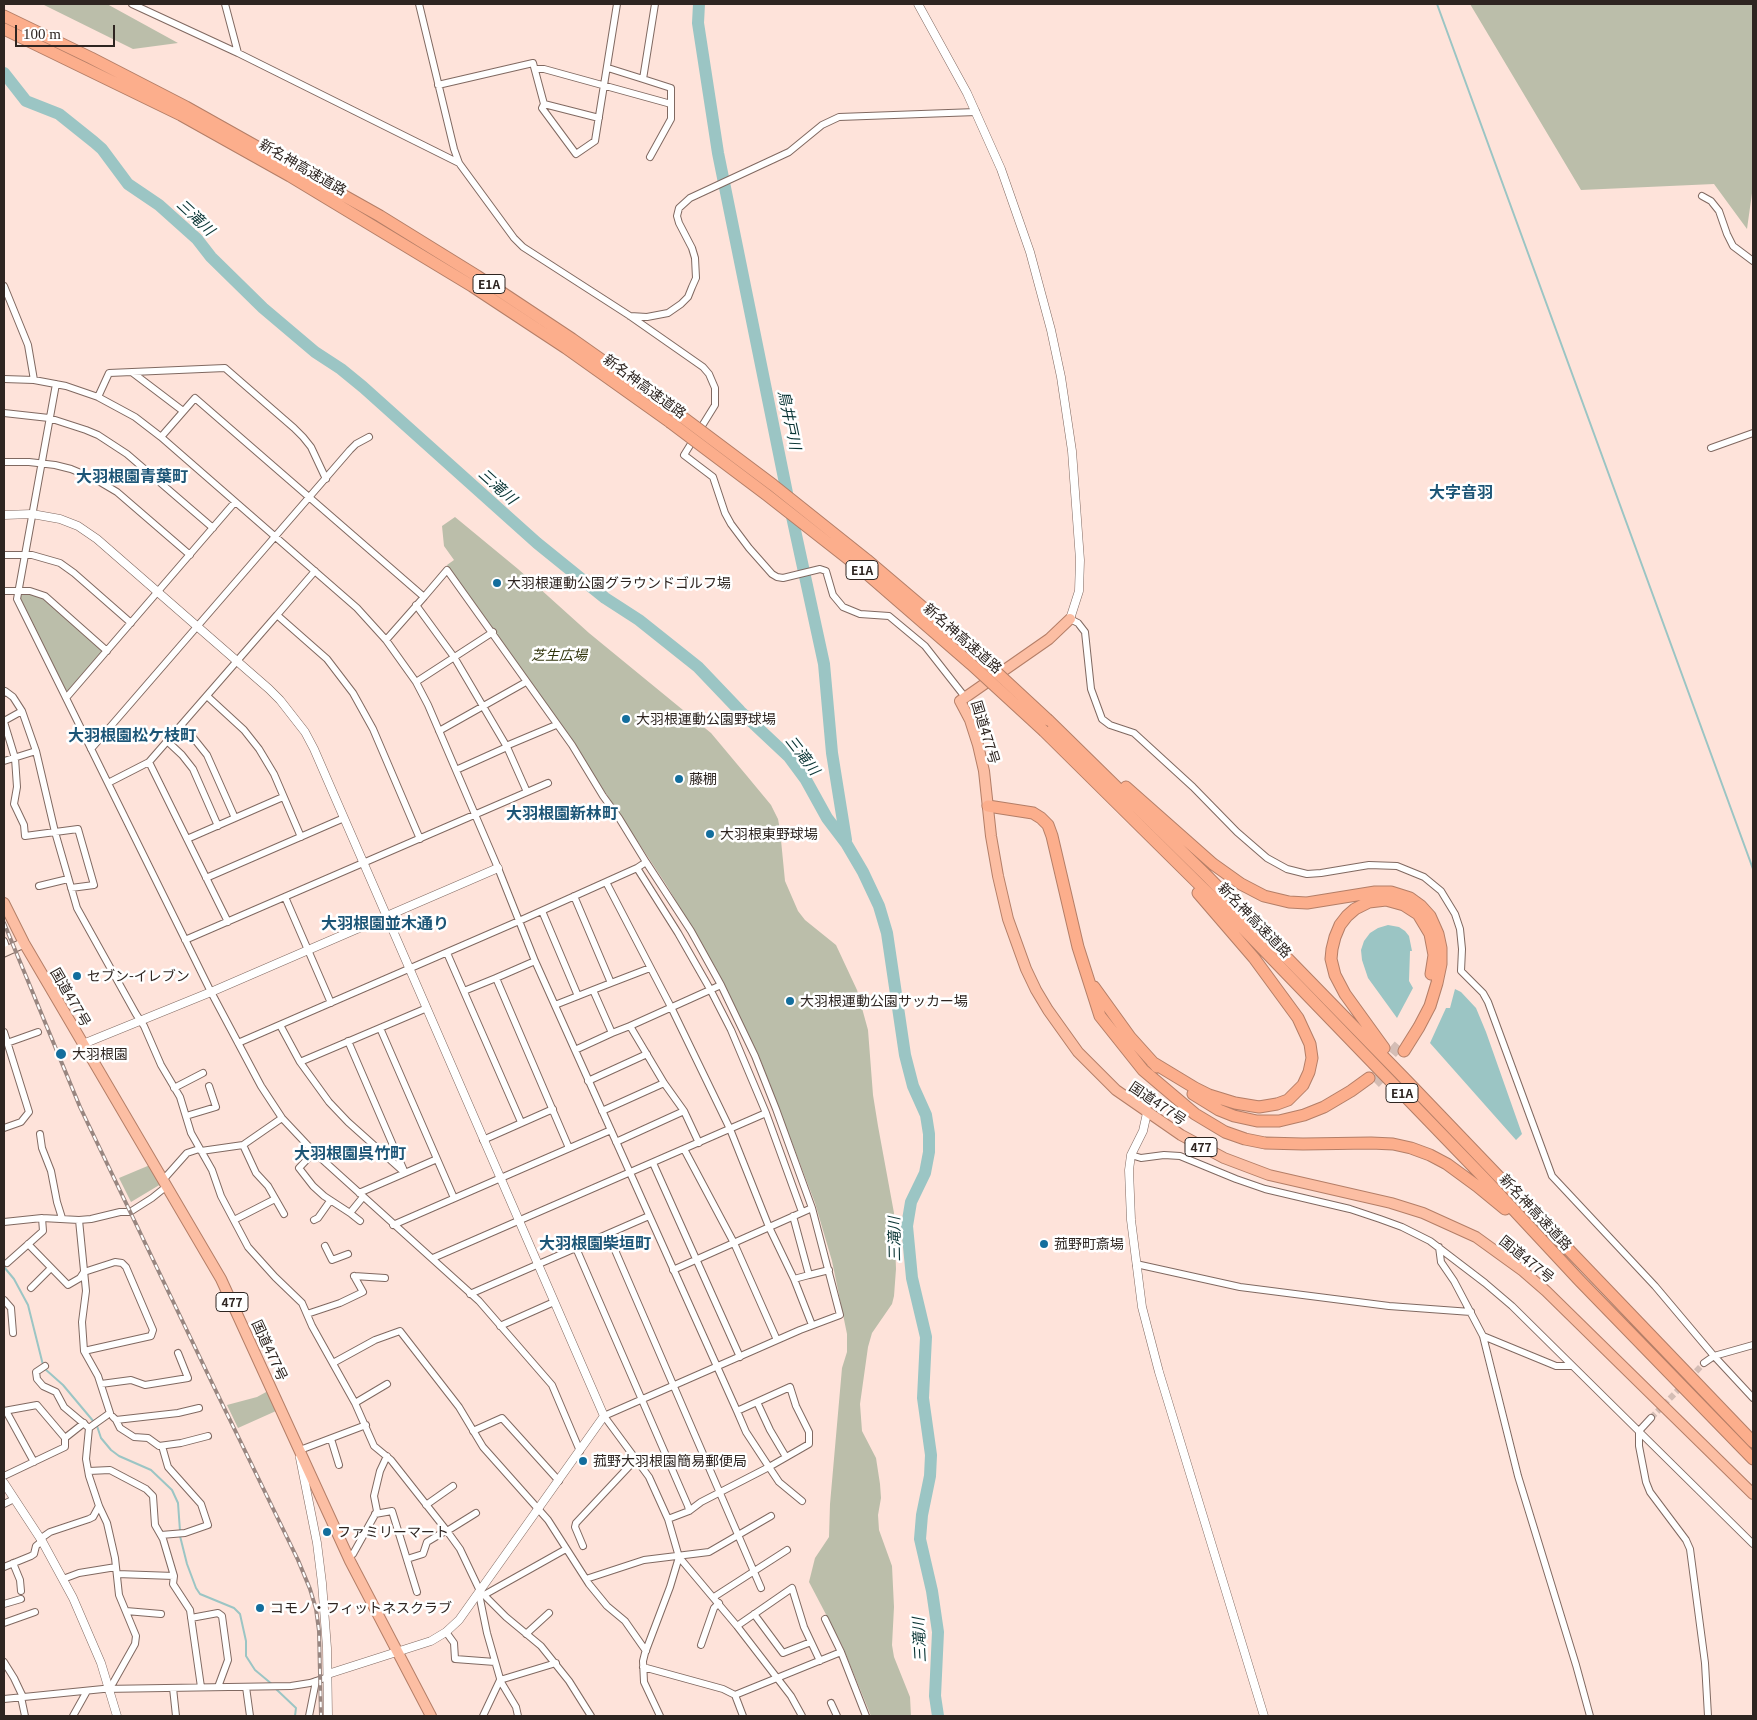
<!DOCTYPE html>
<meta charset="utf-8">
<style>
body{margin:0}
#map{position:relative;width:1757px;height:1720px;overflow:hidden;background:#fee3da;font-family:Georgia,serif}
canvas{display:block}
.frame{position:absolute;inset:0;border:5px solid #2e2521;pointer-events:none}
.scale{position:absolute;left:15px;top:25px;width:100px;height:22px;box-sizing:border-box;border:2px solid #2e2521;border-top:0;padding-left:6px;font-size:15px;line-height:18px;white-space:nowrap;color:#2e2521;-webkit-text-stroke:4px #fff;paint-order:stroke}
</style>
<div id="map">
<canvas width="1757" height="1720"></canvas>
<div class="frame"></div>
<div class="scale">100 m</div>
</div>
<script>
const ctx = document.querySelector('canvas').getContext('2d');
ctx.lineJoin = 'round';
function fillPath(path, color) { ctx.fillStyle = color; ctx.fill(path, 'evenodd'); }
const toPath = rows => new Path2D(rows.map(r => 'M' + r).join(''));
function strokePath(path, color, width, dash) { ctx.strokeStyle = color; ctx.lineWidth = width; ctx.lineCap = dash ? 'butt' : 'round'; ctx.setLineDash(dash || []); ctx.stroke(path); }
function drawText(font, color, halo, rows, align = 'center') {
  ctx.font = font + ' Georgia,"Noto Sans JP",serif'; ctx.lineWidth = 5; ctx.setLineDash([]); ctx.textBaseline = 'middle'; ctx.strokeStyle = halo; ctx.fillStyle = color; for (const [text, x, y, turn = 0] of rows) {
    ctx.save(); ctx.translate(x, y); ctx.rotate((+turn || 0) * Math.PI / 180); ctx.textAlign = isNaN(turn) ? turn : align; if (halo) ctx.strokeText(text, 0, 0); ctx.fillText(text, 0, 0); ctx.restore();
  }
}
fillPath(toPath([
 [42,4,107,4,178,43,133,49],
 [1470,4,1753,4,1753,186,1747,229,1714,184,1581,190],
 [455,517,518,569,589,633,711,733,747,776,771,805,778,819,780,830,785,881,798,911,805,920,836,945,857,990,868,1030,873,1095,878,1126,894,1213,896,1269,894,1296,892,1304,872,1333,868,1347,860,1404,862,1431,876,1458,880,1484,881,1498,878,1515,879,1530,892,1566,894,1607,892,1645,894,1657,910,1697,911,1716,871,1716,842,1645,809,1582,815,1558,829,1537,830,1504,842,1368,847,1352,847,1334,832,1261,815,1203,759,1056,714,965,667,886,584,760,447,565,454,560,444,546,442,526],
 [22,594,29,594,40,597,49,603,102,649,101,653,68,691,65,690,20,599],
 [150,1165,161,1184,131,1202,119,1178],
 [268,1391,276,1411,238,1428,227,1405,257,1397]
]), '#bbbeaa');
fillPath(toPath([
 [1388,925,1399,927,1405,931,1409,936,1412,951,1410,951,1409,981,1413,988,1397,1018,1368,978,1362,960,1361,950,1364,941,1370,933,1378,928],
 [1455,989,1461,992,1476,1008,1486,1032,1522,1134,1516,1140,1430,1043,1446,1008,1450,1008]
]), '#9bc5c4');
strokePath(toPath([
 [1437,4,1753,869],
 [4,1267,14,1279,28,1305,43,1365],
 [45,1369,63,1385,94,1422],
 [97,1426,101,1438,111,1450,119,1456,151,1470,172,1490,178,1503,180,1531],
 [180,1536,187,1564,196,1588,200,1594,234,1608,240,1614,246,1641,246,1656,255,1670,273,1685],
 [276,1689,296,1708,295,1716]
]), '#9bc5c4', 2);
strokePath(toPath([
 [699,4,698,23,718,153,788,498,824,664,832,753,846,840],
 [4,73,26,101,59,114,94,142,102,149,128,184,159,205,197,239,211,257,263,308,315,352,341,369,363,387,537,543,605,598,639,620,698,667,740,711,789,757,806,780,827,818,846,843,863,872,879,906,887,933,905,1055,913,1086,926,1115,929,1134,929,1152,925,1173,911,1202,907,1226,912,1278,926,1337,923,1398,931,1455,930,1476,922,1515,920,1539,932,1591,938,1632,935,1696,938,1716]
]), '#9bc5c4', 12);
strokePath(toPath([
 [1690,1378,1704,1363],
 [1651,1418,1683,1385]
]), '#d4bdb5', 6, [6, 3]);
strokePath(toPath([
 [1381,1066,1399,1045],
 [1375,1083,1390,1068]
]), '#d4bdb5', 11, [11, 5.5]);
const minor = toPath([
 [132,4,238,53,459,163],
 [225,4,238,53],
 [419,4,454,149,459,163,514,238,523,247,630,316,703,367,709,374,715,388,715,405,684,455,713,477,725,513,731,524,749,548,772,574,777,577,783,578,820,569,826,571,833,595,843,607,860,614,889,616,925,646,965,697],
 [608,68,643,79],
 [535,69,544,69,671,104],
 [438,85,533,63,544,104,542,108,576,154,595,141,617,4],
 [544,104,599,118],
 [650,157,671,119,671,88,643,79,655,4],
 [1702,196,1711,201,1719,211,1727,234,1733,246,1753,261],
 [4,286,28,345,34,380],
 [630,316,647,317,668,313,681,304,688,297,692,287,696,278,695,258,692,248,679,223,677,216,679,208,690,198,789,152,822,125,839,117,976,112],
 [133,373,183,411],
 [4,379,34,380,66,386,98,397,135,417,161,437,357,608,386,640,416,682,428,705,498,868,535,961,737,1411,746,1432,769,1467,701,1502,689,1511,668,1519],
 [56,384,17,599,66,698,211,992,261,1086,282,1118,314,1152,479,1301,552,1385,580,1451],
 [98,397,109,373,225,368,294,428,303,437,311,447,326,479],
 [4,413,49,418,86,430,98,435,127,454,213,528],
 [161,437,195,398,424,597,447,570,572,745,603,796,619,818,646,862],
 [1711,448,1753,433],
 [4,462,29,462,55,465,71,469,95,479,117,492,190,555],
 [4,555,32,555,60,563,74,573,131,623],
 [4,591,30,591,45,596,107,651],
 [416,605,454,657,507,747,527,792],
 [277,615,315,571],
 [1070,619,1078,623,1085,632,1091,689,1102,719,1110,725,1134,733,1193,787,1237,832,1267,858,1287,869,1307,874,1321,873,1369,865,1397,866,1424,877,1441,891,1455,914,1460,929,1462,949,1461,971,1483,993,1488,1002,1552,1176,1655,1286,1714,1356,1753,1398],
 [386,640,424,597],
 [416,682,493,632],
 [4,693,5,691,13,697,22,711,36,751],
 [207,696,244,730,259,749,274,774,301,837],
 [66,698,235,502],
 [4,721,22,711],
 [4,722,15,758,17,787,14,804,24,825,25,836,78,829,94,885,71,888],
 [181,726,191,735,207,755,235,818],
 [439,731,526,682],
 [167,741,182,755,193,769,218,826],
 [506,746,556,725],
 [91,749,350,450,356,444,369,437],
 [4,761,36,751,55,832,77,908,136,1014,144,1026,161,1065,180,1097,191,1133,212,1170,221,1196,248,1247,275,1277,302,1303,312,1326,355,1403,374,1446,391,1460,447,1531,460,1549,480,1591,506,1617,541,1646,569,1681,591,1716],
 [149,762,228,922],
 [456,770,507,747],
 [108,783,149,762,277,615,327,659,353,693,373,729,420,839],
 [187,839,283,797],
 [637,868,646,862,691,931,721,985],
 [206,878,344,818],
 [606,882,671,1007,730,1129,769,1227,794,1279,812,1325],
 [39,886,68,879],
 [574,896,611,983,593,990,612,1033,630,1026,664,1083,684,1111,699,1143],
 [285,897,331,1003],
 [542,911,578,996],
 [185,940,548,783],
 [4,941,7,950],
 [447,953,521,1122],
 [496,978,535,961],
 [611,983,650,968],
 [464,991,496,978,569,1148],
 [555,1005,593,990],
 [280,1025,300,1062],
 [630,1026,721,985,755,1056,776,1109,812,1208],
 [380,1028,427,1008],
 [4,1032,29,1112,21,1122,4,1128],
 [348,1041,405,1173,437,1159],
 [7,1043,38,1032],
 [238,1043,519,921,637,868,678,933,710,989,731,1030,766,1113,802,1212],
 [575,1050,612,1033],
 [588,1081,647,1054],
 [174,1088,203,1073],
 [602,1111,664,1083],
 [186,1116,216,1107,209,1086],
 [40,1134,42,1148,51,1171,57,1202,62,1218],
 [483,1140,553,1109],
 [616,1142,684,1111],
 [243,1145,256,1173,268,1186,284,1214],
 [684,1149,734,1243,777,1340],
 [201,1151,243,1145,282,1118],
 [314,1152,299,1168,313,1186,324,1196,350,1213,363,1197],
 [1131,1155,1141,1158,1164,1155,1180,1156,1236,1179,1265,1189,1350,1209,1380,1219,1402,1227,1430,1241,1485,1283,1512,1306,1753,1544],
 [653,1163,740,1357],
 [163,1180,187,1153,199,1149],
 [359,1193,405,1173,348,1122,329,1102,300,1062,380,1028,454,1198],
 [350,1213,360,1221],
 [793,1216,809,1275,794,1279],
 [79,1220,86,1291,82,1322,84,1351,98,1376,110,1413,89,1428,86,1459,89,1476,99,1506,107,1523,115,1558,119,1595,136,1636,135,1644,113,1683],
 [234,1220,275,1199],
 [314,1220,318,1218,330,1201],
 [4,1222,42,1218,79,1220,91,1219,120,1212,130,1212,152,1198,167,1186],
 [393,1225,611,1130],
 [608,1234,761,1588],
 [28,1244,68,1285,80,1278,84,1272,115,1262,122,1263,126,1267,153,1330,151,1336,84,1351],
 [325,1246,332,1260,348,1254],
 [1439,1247,1441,1262,1454,1281,1483,1336,1518,1476,1576,1665,1590,1716],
 [576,1248,688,1506,689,1511],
 [433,1258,766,1113],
 [7,1263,43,1231,42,1218],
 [1136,1264,1240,1287,1389,1306,1471,1312],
 [809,1275,829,1270],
 [354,1276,385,1278],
 [31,1288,51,1268],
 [470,1294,649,1216],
 [4,1300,11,1308,13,1333],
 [307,1314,340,1303,363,1292,354,1276],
 [500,1326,554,1302],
 [1483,1336,1556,1366,1571,1366],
 [333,1363,375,1340,400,1331,459,1407,483,1447,548,1520,589,1584,607,1606,625,1621,646,1651],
 [1704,1363,1714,1356,1753,1345],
 [45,1366,36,1372,37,1379,43,1386,56,1392,64,1407,89,1428],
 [101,1384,131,1380,145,1385,188,1378,178,1353],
 [757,1402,770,1430,786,1457],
 [355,1403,387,1384],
 [4,1411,37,1405,65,1438,65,1447,4,1476],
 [6,1411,34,1462],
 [737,1411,790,1387,796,1406,809,1432,809,1444,769,1467,779,1482,802,1501],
 [113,1417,116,1420,178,1413,199,1408],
 [1651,1418,1639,1431,1639,1446,1646,1482,1650,1492,1686,1540,1690,1549,1705,1663,1708,1716],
 [116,1420,120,1428,134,1437,148,1438,159,1446,181,1443,208,1436],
 [473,1431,502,1418,559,1481],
 [65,1438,84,1423],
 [331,1439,339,1465],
 [300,1450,366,1425],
 [89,1471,110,1470,146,1489,153,1496,155,1525,163,1539,174,1576,173,1584,190,1610,201,1687],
 [4,1504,14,1499],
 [426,1505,453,1486],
 [375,1514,392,1511,417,1592],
 [447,1531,476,1513],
 [161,1535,185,1533,208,1525,201,1504,168,1467,162,1446],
 [40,1539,50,1532,89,1519,93,1517,99,1506],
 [583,1546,575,1527,576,1523,636,1459],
 [348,1557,353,1554,377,1511,374,1496,380,1471,387,1456],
 [679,1557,737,1626,791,1696,802,1716],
 [407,1559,423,1554,427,1542,447,1530],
 [13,1563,20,1580,21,1591],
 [4,1567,31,1556,34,1554,36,1546,42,1541],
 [117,1574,174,1576],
 [63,1579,79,1573,116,1567],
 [586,1579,644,1560,709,1552,771,1516],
 [479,1594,487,1633,501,1682,516,1707,518,1716],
 [484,1595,566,1549],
 [714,1597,787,1550],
 [4,1604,21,1599],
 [126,1611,161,1614],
 [754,1614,783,1653,811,1642],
 [191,1618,218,1613,222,1616,228,1660,218,1687],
 [825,1619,841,1652],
 [4,1623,35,1612],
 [737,1626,792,1588,804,1627,820,1661],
 [446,1632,454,1643,455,1659,495,1662],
 [526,1634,549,1613],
 [701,1645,714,1608,719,1603],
 [4,1662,14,1678,23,1697],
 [643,1667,723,1689,735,1695,743,1716],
 [246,1687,250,1716],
 [173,1688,176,1716],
 [735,1695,841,1652,866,1716],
 [21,1697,25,1716],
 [4,1699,103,1689,291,1686,310,1683,328,1677],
 [831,1703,837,1716],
 [73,1716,87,1691],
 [309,1716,316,1681],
 [483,1716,500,1680,556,1663],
 [660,1716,644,1682,643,1661,645,1653,670,1587,679,1557,668,1519,649,1477,604,1416,800,1330,840,1315,812,1208,673,1270]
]);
const tertiary = toPath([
 [918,4,967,93,1001,169,1030,252,1051,330,1061,377,1072,451,1080,560,1079,591,1070,619],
 [4,515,32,514,60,519,78,526,97,539,269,689,280,700,305,732,314,749,604,1416,459,1620,446,1632,431,1641,328,1674],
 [83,1044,211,992,498,868],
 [1147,1113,1143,1131,1131,1155,1129,1170,1131,1220,1142,1307,1159,1372,1264,1716],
 [300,1458,317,1543,322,1583,327,1648,328,1716],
 [4,1483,42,1541,73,1598,101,1663,117,1716]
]);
const secondary = toPath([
 [4,952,24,943]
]);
const trunk = toPath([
 [1070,619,1049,639,960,701,970,720,978,745,984,771,991,836,998,876,1008,919,1026,969,1036,990,1048,1010,1078,1052,1116,1090,1181,1135,1224,1158,1269,1175,1391,1203,1423,1213,1476,1237,1523,1271,1546,1291,1753,1494],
 [4,903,24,943,221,1279,350,1561,431,1716]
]);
const motorway = toPath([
 [4,16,91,58,186,107,380,216,477,276,572,339,677,413],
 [4,29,181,115,290,176,472,286,566,348,670,422],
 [1048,720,1207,876,1408,1082,1753,1442],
 [1044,731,1229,914,1485,1179,1580,1281,1753,1459],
 [1126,787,1213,864,1241,884,1264,896,1289,902,1307,903,1375,892,1391,892,1410,898,1421,906,1430,916,1438,934,1441,948,1441,964,1437,983,1430,1006,1419,1027,1404,1051],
 [988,806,1033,813,1041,818,1048,825,1052,836,1078,947,1100,1016,1143,1070,1195,1114,1225,1132,1245,1139,1265,1143,1303,1144,1371,1143,1393,1144,1411,1148,1430,1155,1447,1164,1477,1186,1505,1209],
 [1094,987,1130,1037,1157,1067],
 [1384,1048,1345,994,1335,975,1331,959,1332,949,1335,937,1340,925,1347,916,1355,909,1369,902,1386,900,1404,905,1418,914,1430,934,1434,955,1431,974],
 [1152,1062,1195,1088,1209,1095,1235,1103,1259,1107,1277,1104,1288,1100,1303,1085,1309,1072,1312,1058,1310,1044,1298,1018,1254,958,1198,893],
 [1193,1094,1219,1110,1234,1116,1257,1121,1279,1121,1304,1115,1324,1107,1351,1091,1369,1078]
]);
strokePath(minor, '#806961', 8);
strokePath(tertiary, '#806961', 9);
strokePath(secondary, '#806961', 11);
strokePath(trunk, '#b47e67', 12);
strokePath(motorway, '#b47e67', 13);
strokePath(minor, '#fff', 6);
strokePath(tertiary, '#fff', 8);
strokePath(secondary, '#fee7dc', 9);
strokePath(trunk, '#fcbea3', 10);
strokePath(motorway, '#fcae8c', 11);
const rail = toPath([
 [4,923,80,1107,214,1387,298,1560,310,1589,316,1609,319,1631,321,1716]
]);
strokePath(rail, '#998680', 4);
strokePath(rail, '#fff', 2, [5.5]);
const motorwayBridge = toPath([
 [677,413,773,485,867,560,967,645,1048,720],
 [670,422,767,495,865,572,971,664,1044,731]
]);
strokePath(motorwayBridge, '#b47e67', 13, []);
strokePath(motorwayBridge, '#fcae8c', 11);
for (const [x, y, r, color] of [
 [497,583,5,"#136e9d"],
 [626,719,5,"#136e9d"],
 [679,779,5,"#136e9d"],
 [710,834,5,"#136e9d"],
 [77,976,5,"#136e9d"],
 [790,1001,5,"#136e9d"],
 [61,1054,6,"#136e9d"],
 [1044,1244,5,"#136e9d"],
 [583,1461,5,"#136e9d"],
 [327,1532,5,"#136e9d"],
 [260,1608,5,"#136e9d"]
]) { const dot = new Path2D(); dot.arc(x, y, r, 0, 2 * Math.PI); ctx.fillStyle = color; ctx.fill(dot); strokePath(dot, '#fff', 2); }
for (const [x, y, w] of [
 [489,284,32],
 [862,570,32],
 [1402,1093,32],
 [1201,1147,32],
 [232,1302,32]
]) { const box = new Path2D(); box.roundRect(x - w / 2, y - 9.5, w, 19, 4); ctx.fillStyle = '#fff'; ctx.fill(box); strokePath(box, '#2e2521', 1); }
drawText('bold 12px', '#2e2521', null, [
 ["E1A",489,284],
 ["E1A",862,570],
 ["E1A",1402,1093],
 ["477",1201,1147],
 ["477",232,1302]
]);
drawText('14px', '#2e2521', '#fff', [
 ["新名神高速道路",303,167,30],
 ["新名神高速道路",645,386,36],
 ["新名神高速道路",963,638,41],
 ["国道477号",986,732,73],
 ["新名神高速道路",1255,920,46],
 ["国道477号",71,997,60],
 ["国道477号",1158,1103,34],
 ["新名神高速道路",1536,1212,47],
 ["国道477号",1527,1259,39],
 ["国道477号",270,1350,65]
]);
drawText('14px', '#2e2521', '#fff', [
 ["大羽根運動公園グラウンドゴルフ場",507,583],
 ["大羽根運動公園野球場",636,719],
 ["藤棚",689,779],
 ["大羽根東野球場",720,834],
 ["セブン-イレブン",87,976],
 ["大羽根運動公園サッカー場",800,1001],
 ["大羽根園",72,1054],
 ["菰野町斎場",1054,1244],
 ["菰野大羽根園簡易郵便局",593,1461],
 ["ファミリーマート",337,1532],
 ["コモノ・フィットネスクラブ",270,1608]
], 'left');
drawText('italic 14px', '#31340b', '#fff', [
 ["芝生広場",559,655]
]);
drawText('italic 15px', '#093434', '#fff', [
 ["三滝川",196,217,43],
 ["鳥井戸川",790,420,78],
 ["三滝川",498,486,42],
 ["三滝川",803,755,52],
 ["三滝川",894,1239,-91],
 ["三滝川",919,1640,-93]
]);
drawText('bold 16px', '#1d5677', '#fff', [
 ["大羽根園青葉町",132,476],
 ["大字音羽",1461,492],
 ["大羽根園松ケ枝町",132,735],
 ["大羽根園新林町",562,813],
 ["大羽根園並木通り",385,923],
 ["大羽根園呉竹町",350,1153],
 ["大羽根園柴垣町",595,1243]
]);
</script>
